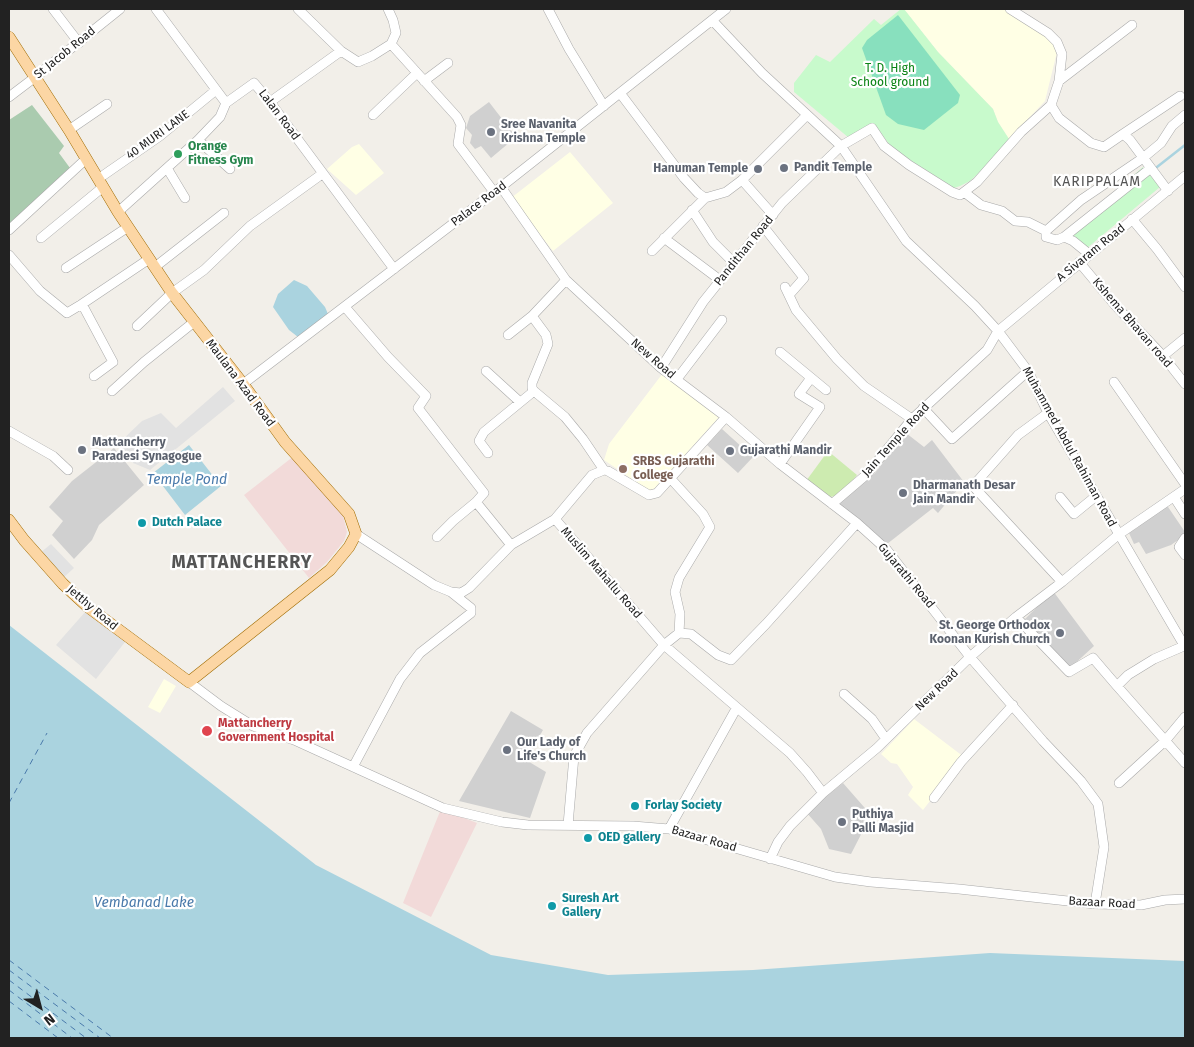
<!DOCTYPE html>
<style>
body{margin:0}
#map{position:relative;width:1194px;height:1047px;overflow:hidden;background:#f2efe9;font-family:"Fira Sans",sans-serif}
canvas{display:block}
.frame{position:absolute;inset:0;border:10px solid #222;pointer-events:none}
.north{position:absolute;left:15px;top:982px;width:50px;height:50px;-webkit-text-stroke:4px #fff;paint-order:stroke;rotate:143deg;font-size:14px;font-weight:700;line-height:20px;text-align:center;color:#222}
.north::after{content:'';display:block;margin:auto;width:18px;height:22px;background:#222;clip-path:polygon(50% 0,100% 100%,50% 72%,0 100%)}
</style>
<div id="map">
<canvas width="1194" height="1047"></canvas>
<div class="frame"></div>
<div class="north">N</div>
</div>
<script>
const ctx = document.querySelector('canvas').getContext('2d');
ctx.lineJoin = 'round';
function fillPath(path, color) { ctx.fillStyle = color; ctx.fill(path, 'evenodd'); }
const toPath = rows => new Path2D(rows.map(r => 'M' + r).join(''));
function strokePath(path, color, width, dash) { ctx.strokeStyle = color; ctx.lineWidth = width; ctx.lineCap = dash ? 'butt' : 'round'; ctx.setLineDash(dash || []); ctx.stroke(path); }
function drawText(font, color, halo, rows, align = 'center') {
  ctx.font = font + ' "Fira Sans",sans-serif'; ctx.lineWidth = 4.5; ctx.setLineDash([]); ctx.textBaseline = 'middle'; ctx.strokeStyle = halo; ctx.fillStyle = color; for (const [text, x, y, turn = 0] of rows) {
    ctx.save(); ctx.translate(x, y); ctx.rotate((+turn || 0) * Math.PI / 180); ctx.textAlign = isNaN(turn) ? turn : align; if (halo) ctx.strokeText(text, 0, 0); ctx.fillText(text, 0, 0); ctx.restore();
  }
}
fillPath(toPath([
 [294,456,343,516,347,532,344,541,327,562,309,578,244,495],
 [441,809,477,823,431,917,403,903]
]), '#f2dad9');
fillPath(toPath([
 [904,9,1009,9,1046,34,1054,44,1057,52,1045,101,1009,139,998,122,993,109,938,52],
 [359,144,384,173,356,195,327,169,352,147],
 [570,152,613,203,553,251,511,198],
 [663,373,719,417,651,492,604,460,609,444],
 [164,679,176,686,160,713,148,707],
 [914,719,964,757,923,810,908,795,913,787,897,764,891,763,881,754]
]), '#ffffe5');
fillPath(toPath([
 [489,102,516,137,491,158,481,146,475,149,470,143,472,135,466,128,470,116],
 [722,429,753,457,738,473,707,445],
 [906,433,924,447,932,440,964,482,938,513,933,508,887,544,837,503,875,473],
 [114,448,144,485,99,525,92,540,74,559,52,535,63,521,49,507,72,481],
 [1164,501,1185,532,1185,535,1171,545,1146,554,1139,542,1134,544,1129,533,1138,527,1135,521],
 [1053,591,1094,646,1069,669,1024,620],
 [511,711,543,730,526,760,546,772,530,818,459,801],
 [843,783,871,815,851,854,829,849,821,829,806,812]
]), '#d0d0d0');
fillPath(toPath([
 [828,451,857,475,843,492,835,496,830,497,806,481]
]), '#cdebb0');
fillPath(toPath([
 [32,105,64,146,59,153,70,168,9,225,9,120]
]), '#aacbaf');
fillPath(toPath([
 [901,9,904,9,938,52,993,109,998,122,1009,139,998,155,970,181,960,186,954,188,902,155,889,144,875,125,849,138,794,92,794,83,816,55,830,62,874,19,881,25],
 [1143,167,1160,187,1086,249,1070,231]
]), '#c8facc');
fillPath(toPath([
 [898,15,960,95,958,103,924,130,898,124,886,115,862,48,867,40]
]), '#88e0be');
fillPath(toPath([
 [223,387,235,401,150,470,133,463,118,444,142,421,161,413,176,428],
 [51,544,74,568,63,578,40,553],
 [86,611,125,642,96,679,56,645]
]), '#e2e2e2');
fillPath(toPath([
 [294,280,307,286,325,307,328,314,298,337,289,330,273,307,278,294],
 [189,445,221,486,185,515,153,473],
 [9,625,316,865,491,955,608,975,753,970,990,953,1185,961,1185,1038,9,1038]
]), '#aad3df');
strokePath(toPath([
 [1157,167,1185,145]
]), '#aad3df', 2.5);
strokePath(toPath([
 [9,803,47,733],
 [9,960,113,1038],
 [9,970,100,1038],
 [9,980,86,1038],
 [9,990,72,1038],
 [9,1001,58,1038]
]), '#4a7aab', 1, [6, 5]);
const minor = toPath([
 [53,9,79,43],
 [156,9,226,103,254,83,270,102,394,269],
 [298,9,341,51,358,62,372,56,391,44,457,117,461,125,458,144,494,192],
 [388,9,393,20,396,33,391,44],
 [548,9,569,49,604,106],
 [1010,9,1048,33,1057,42,1062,54,1059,81,1051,105],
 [712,20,762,73,841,146,906,241,975,306,998,331,1028,371,1048,413,1185,647],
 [424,81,448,63],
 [1059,81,1132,25],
 [620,93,684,178,698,193,705,198,726,192,742,180,807,115],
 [9,97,34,78,120,9],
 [270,102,341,51],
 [1051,105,1059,118,1091,143,1104,147,1123,134,1130,140,1168,191],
 [373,115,417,73],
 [69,130,107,104],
 [1123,134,1180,96],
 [198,140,230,169],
 [167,168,185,198],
 [98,179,160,136,216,90],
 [742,180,773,215],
 [501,187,566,280,661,368,726,417,780,464,857,523,887,550,970,657,1043,741,1081,781,1098,804,1104,847,1095,904],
 [964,192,981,205,1002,211,1015,221,1028,222,1046,231,1081,200,1143,158,1161,143,1172,126,1185,115],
 [692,210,713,242,734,263],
 [118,212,198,140,220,117,226,103],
 [1132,219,1157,249,1185,287],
 [763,226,804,278,789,295],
 [9,230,86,159],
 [1046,231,1046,237,1057,240,1064,237,1073,241,1089,254],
 [1064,237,1151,168],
 [41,238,103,187],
 [664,238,720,280],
 [652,251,705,198],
 [9,255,40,291,67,313,82,304],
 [1079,262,1115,305,1163,356,1185,384],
 [155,267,224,213],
 [66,268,128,227],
 [566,280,532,316,546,335,548,344,532,383,532,388,534,391,565,417,583,439,604,470],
 [785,287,796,310,837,359,864,386,912,419],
 [345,307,388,357,426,396,418,408,484,493,476,502,511,545],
 [137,326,172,293,204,270,250,226,322,174],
 [508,335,532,316],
 [780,352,826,390],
 [1163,356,1185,338],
 [661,368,703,302,782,203,841,146,872,128,884,146,909,165,952,192,960,195,977,182,1021,132,1051,105],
 [486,371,520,402],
 [94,376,113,362,82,304,149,259],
 [677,379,722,320],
 [1114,382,1185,484],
 [243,384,501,187,726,9],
 [112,391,144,362,194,322],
 [923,408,952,439,1028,371],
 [1048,413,1018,435,973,486,1062,582],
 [9,431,53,456,68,470],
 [488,453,479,441,484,432,534,391],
 [780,464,820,407,799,394,811,378],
 [671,479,703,514,710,527,679,578,675,592,680,614,679,633],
 [1060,497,1074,514,1096,496],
 [1174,497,1185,514],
 [832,504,866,475,912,419,987,350,998,331,1185,176],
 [555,519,664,645,790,753,807,772,823,793],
 [356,534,434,585,451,592,461,593,469,588,511,545,555,519,592,475,604,470,608,471,649,495,657,493,726,417],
 [437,537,453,521,476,502],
 [1185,538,1179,547,1185,555],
 [1016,617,1069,672,1093,658,1117,686,1128,675,1154,659,1184,646],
 [189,682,221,706,253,726,294,740,443,808,502,822,528,825,633,826,669,829,835,877,871,882,959,889,1095,904,1141,905,1165,900,1185,899],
 [1117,686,1185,763],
 [844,694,872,719,886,739],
 [353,767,400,679,420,653,471,613,471,608,451,592],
 [1119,783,1165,741,1185,717],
 [934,798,961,762,1013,705],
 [568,825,574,756,587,733,664,645,679,633,691,634,718,655,731,660,766,624,857,523],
 [669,829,736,709],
 [770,859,778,842,790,826,823,793,877,748,970,657,1016,617,1062,582,1118,535,1185,489]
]);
const major = toPath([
 [9,37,69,130,118,212,172,293,243,384,285,442,349,514,356,534,349,547,330,570,189,682,88,607,63,584,24,540,9,520]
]);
strokePath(minor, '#a9a9a9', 10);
strokePath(major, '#a06b00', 12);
strokePath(minor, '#fff', 9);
strokePath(major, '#fcd6a4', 11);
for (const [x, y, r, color] of [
 [491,132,5,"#6b7280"],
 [178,154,5,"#2e9e5b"],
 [784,168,5,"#6b7280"],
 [758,169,5,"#6b7280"],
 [82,450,5,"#6b7280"],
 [730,451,5,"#6b7280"],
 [623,469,5,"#8d6e63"],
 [903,493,5,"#6b7280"],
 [142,523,5,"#0f9aa8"],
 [1060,633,5,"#6b7280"],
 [207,731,6,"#e0444e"],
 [507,750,5,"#6b7280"],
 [635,806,5,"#0f9aa8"],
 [842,822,5,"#6b7280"],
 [588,838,5,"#0f9aa8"],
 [552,906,5,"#0f9aa8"]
]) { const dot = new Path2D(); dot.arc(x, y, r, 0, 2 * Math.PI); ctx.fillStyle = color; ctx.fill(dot); strokePath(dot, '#fff', 2); }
drawText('12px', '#222', '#fff', [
 ["St Jacob Road",65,53,-39],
 ["Lalan Road",279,115,53],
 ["40 MURI LANE",158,135,-36],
 ["Palace Road",479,204,-37],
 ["Pandithan Road",744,251,-51],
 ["A Sivaram Road",1091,253,-39],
 ["Kshema Bhavan road",1132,323,49],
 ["New Road",653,359,41],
 ["Maulana Azad Road",240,383,53],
 ["Jain Temple Road",896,440,-48],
 ["Muhammed Abdul Rahiman Road",1069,447,61],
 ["Muslim Mahallu Road",601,573,49],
 ["Gujarathi Road",906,576,50],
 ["Jetthy Road",92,608,40],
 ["New Road",937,690,-44],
 ["Bazaar Road",704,839,16],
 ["Bazaar Road",1102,903,3]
]);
drawText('12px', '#0c8416', '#fff', [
 ["T. D. High",890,69],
 ["School ground",890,83]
]);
drawText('bold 12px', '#5b616d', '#fff', [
 ["Sree Navanita",501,125],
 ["Krishna Temple",501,139],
 ["Pandit Temple",794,168],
 ["Hanuman Temple",748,169,"right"],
 ["Mattancherry",92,443],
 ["Paradesi Synagogue",92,457],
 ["Gujarathi Mandir",740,451],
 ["Dharmanath Desar",913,486],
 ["Jain Mandir",913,500],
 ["St. George Orthodox",1050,626,"right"],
 ["Koonan Kurish Church",1050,640,"right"],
 ["Our Lady of",517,743],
 ["Life's Church",517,757],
 ["Puthiya",852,815],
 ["Palli Masjid",852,829]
], 'left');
drawText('bold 12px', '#27864d', '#fff', [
 ["Orange",188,147],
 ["Fitness Gym",188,161]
], 'left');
drawText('bold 12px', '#785e54', '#fff', [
 ["SRBS Gujarathi",633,462],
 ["College",633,476]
], 'left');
drawText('bold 12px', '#0d838f', '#fff', [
 ["Dutch Palace",152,523],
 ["Forlay Society",645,806],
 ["OED gallery",598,838],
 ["Suresh Art",562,899],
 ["Gallery",562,913]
], 'left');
drawText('bold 12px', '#be3a42', '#fff', [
 ["Mattancherry",218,724],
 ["Government Hospital",218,738]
], 'left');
ctx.letterSpacing = '1px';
drawText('14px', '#555', '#fff', [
 ["KARIPPALAM",1097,182]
]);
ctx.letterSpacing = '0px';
drawText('italic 14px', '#4a7aab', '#fff', [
 ["Temple Pond",187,480],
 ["Vembanad Lake",144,903]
]);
ctx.letterSpacing = '1px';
drawText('bold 18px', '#555', '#fff', [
 ["MATTANCHERRY",242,563]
]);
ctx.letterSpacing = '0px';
</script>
